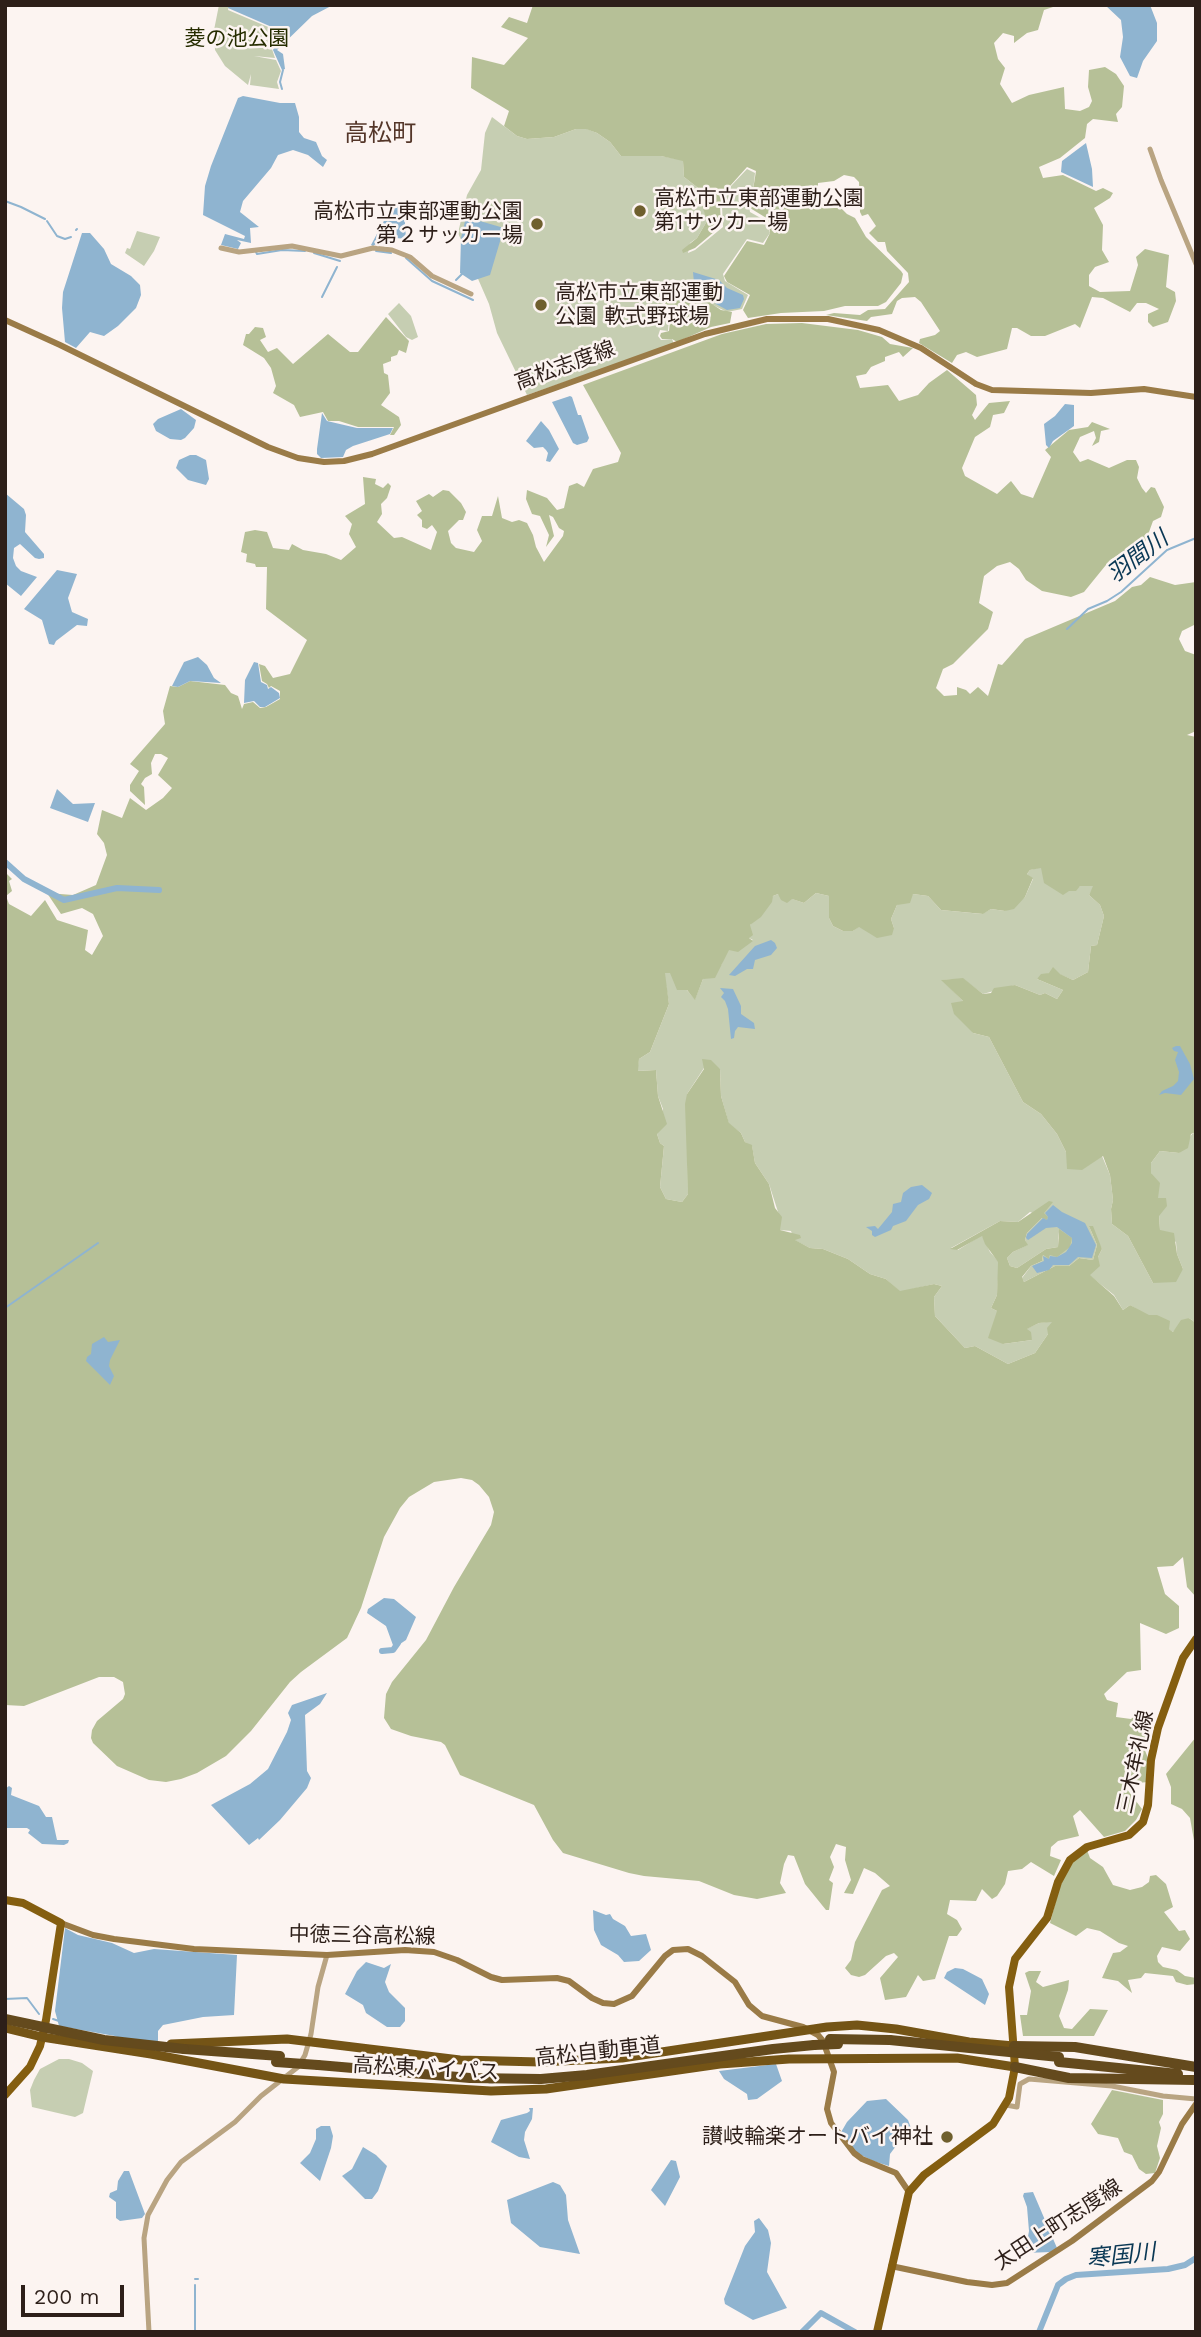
<!DOCTYPE html>
<meta charset="utf-8">
<style>
body{margin:0}
#map{position:relative;width:1201px;height:2337px;overflow:hidden;background:#fcf4f1;font-family:"Work Sans",sans-serif}
canvas{display:block}
.frame{position:absolute;inset:0;border:7px solid #2d1f19;pointer-events:none}
.scale{position:absolute;left:21px;top:2285px;width:103px;height:32px;box-sizing:border-box;border:4px solid #2d1f19;border-top:0;padding-left:9px;font-size:21px;line-height:24px;white-space:nowrap;color:#2d1f19;-webkit-text-stroke:5px #fcf4f1;paint-order:stroke}
</style>
<div id="map">
<canvas width="1201" height="2337"></canvas>
<div class="frame"></div>
<div class="scale">200 m</div>
</div>
<script>
const ctx = document.querySelector('canvas').getContext('2d');
ctx.lineJoin = 'round';
function fillPath(path, color) { ctx.fillStyle = color; ctx.fill(path, 'evenodd'); }
const toPath = rows => new Path2D(rows.map(r => 'M' + r).join(''));
function strokePath(path, color, width, dash) { ctx.strokeStyle = color; ctx.lineWidth = width; ctx.lineCap = dash ? 'butt' : 'round'; ctx.setLineDash(dash || []); ctx.stroke(path); }
function drawText(font, color, halo, rows, align = 'center') {
  ctx.font = font + ' "Work Sans","Noto Sans JP",sans-serif'; ctx.lineWidth = 5; ctx.setLineDash([]); ctx.textBaseline = 'middle'; ctx.strokeStyle = halo; ctx.fillStyle = color; for (const [text, x, y, turn = 0] of rows) {
    ctx.save(); ctx.translate(x, y); ctx.rotate((+turn || 0) * Math.PI / 180); ctx.textAlign = isNaN(turn) ? turn : align; if (halo) ctx.strokeText(text, 0, 0); ctx.fillText(text, 0, 0); ctx.restore();
  }
}
fillPath(toPath([
 [219,5,229,5,228,10,280,32,272,49,275,58,254,56,276,60,281,71,277,82,279,89,250,85,251,74,248,85,225,66,215,50,214,30],
 [492,117,517,136,527,139,554,137,576,129,587,129,597,133,610,142,621,156,661,156,683,160,684,177,702,191,703,205,707,221,697,238,690,243,688,253,695,250,723,227,722,206,731,186,747,169,755,173,753,191,759,195,749,206,750,212,766,221,770,233,763,243,747,239,723,274,725,281,748,295,742,309,727,312,711,304,703,292,673,279,664,283,660,297,669,319,668,331,660,330,658,336,661,340,672,339,674,344,527,395,497,333,489,304,458,233,467,195,481,170,485,133],
 [137,231,160,237,154,251,144,266,125,253,127,248,130,249],
 [399,303,411,316,418,337,412,340,406,337,388,314],
 [1041,867,1069,891,1080,886,1094,886,1089,895,1100,905,1104,916,1097,945,1091,946,1088,972,1073,980,1059,974,1049,973,1037,979,1063,990,1057,999,1045,993,1040,995,1015,985,983,994,963,979,942,980,964,1002,973,1033,989,1037,1023,1102,1041,1114,1057,1134,1066,1152,1102,1156,1110,1175,1113,1200,1111,1209,1112,1224,1128,1236,1153,1283,1183,1269,1177,1254,1176,1242,1160,1231,1158,1199,1151,1173,1151,1163,1160,1151,1179,1153,1192,1134,1196,1132,1196,1323,1189,1318,1173,1332,1130,1305,1123,1310,1114,1295,1089,1275,1102,1249,1089,1226,1097,1245,1093,1260,1079,1258,1069,1266,1055,1266,1024,1282,1022,1278,1031,1266,1042,1261,1043,1255,1049,1258,1050,1254,1061,1252,1058,1232,1058,1247,1046,1249,1017,1268,1010,1266,1007,1258,1013,1252,1027,1245,1025,1240,1027,1233,1042,1218,1047,1219,1030,1212,1018,1222,1000,1221,951,1248,958,1250,982,1235,990,1252,999,1262,997,1295,991,1308,997,1311,1003,1344,1032,1340,1026,1329,1039,1323,1053,1321,1048,1334,1035,1353,1008,1364,975,1346,965,1348,935,1316,934,1297,942,1286,934,1284,900,1292,886,1279,870,1274,848,1259,823,1249,810,1248,794,1240,791,1231,780,1230,779,1215,769,1184,755,1163,752,1146,745,1142,741,1133,729,1124,721,1096,720,1069,704,1068,687,1094,688,1194,682,1202,666,1199,660,1187,664,1146,660,1143,657,1134,663,1109,658,1096,656,1070,637,1071,639,1059,650,1052,669,1004,664,973,670,972,695,999,703,979,722,964,723,956,729,949,753,940,749,938,750,925,773,896,778,894,804,903,816,893,829,896,829,918,833,926,843,931,853,931,858,927,894,928,891,919,897,905,913,894,928,896,941,910,982,914,991,909,1005,911,1025,897,1033,879,1027,874,1030,870],
 [59,2059,69,2059,82,2063,93,2071,83,2113,75,2117,32,2107,30,2090,34,2080,40,2069]
]), '#c6ceb2');
fillPath(toPath([
 [533,5,1059,5,1044,10,1038,30,1027,33,1014,43,1014,36,1003,33,994,43,998,59,1005,68,1000,84,1012,103,1029,95,1064,87,1065,109,1080,111,1089,107,1092,101,1088,87,1089,70,1105,67,1116,74,1124,86,1122,107,1116,114,1118,122,1093,119,1087,124,1085,138,1060,158,1039,167,1043,178,1063,175,1096,191,1103,188,1113,193,1110,198,1094,208,1103,225,1102,250,1109,262,1095,267,1089,275,1089,286,1100,292,1130,291,1138,265,1136,257,1145,249,1169,255,1166,287,1175,292,1176,301,1168,322,1153,327,1148,322,1148,314,1159,309,1146,303,1137,303,1130,312,1103,298,1092,297,1080,328,1075,324,1045,336,1031,336,1017,328,1012,328,1007,349,977,357,966,352,957,355,952,363,919,343,920,339,935,335,940,331,921,302,915,297,902,298,897,301,892,314,871,317,867,321,826,315,834,313,860,315,868,310,885,309,909,282,908,273,887,251,885,242,878,242,869,233,876,226,868,214,862,216,860,212,859,182,854,177,844,175,834,181,818,183,818,191,811,195,818,207,841,208,847,214,855,218,866,237,901,271,903,274,901,283,886,302,878,306,845,306,824,311,781,313,748,318,743,310,750,295,727,282,724,276,747,241,764,245,770,233,768,219,750,208,760,194,753,190,756,171,747,167,730,186,720,205,721,226,695,248,683,253,682,250,697,238,707,221,702,205,702,191,684,177,683,161,661,156,621,156,610,142,597,133,586,129,576,129,554,137,527,139,517,136,504,126,509,111,471,88,472,57,504,65,528,38,501,27,509,17,527,23],
 [676,281,705,292,712,304,721,310,732,312,730,323,711,327,677,342,672,339,662,339,660,336,661,333,669,331,671,312,659,294,667,284],
 [386,317,409,341,406,353,399,350,397,355,391,357,391,361,383,364,384,373,388,375,390,393,381,405,399,417,401,425,394,435,390,435,394,427,358,427,339,421,328,421,323,412,300,417,294,405,273,393,276,386,271,368,264,358,243,345,246,334,249,334,255,327,263,328,266,337,260,340,268,352,277,348,293,364,328,334,350,352,358,352],
 [802,323,858,330,882,337,890,344,913,348,903,357,899,352,885,357,885,361,871,367,866,374,856,376,860,388,888,385,899,401,918,395,929,383,947,370,976,395,977,405,972,415,975,420,989,403,1010,401,1004,413,993,415,990,427,975,437,962,468,965,476,997,494,1011,481,1021,494,1033,498,1051,457,1045,450,1069,430,1088,427,1092,422,1110,429,1101,431,1099,442,1092,446,1096,438,1094,431,1080,437,1073,452,1080,462,1088,459,1109,468,1127,460,1136,460,1139,467,1137,478,1142,488,1146,493,1151,487,1155,488,1164,507,1161,517,1153,521,1145,543,1129,548,1110,560,1084,592,1071,597,1042,591,1026,580,1019,569,1010,562,997,566,984,576,979,603,993,612,988,629,953,664,943,669,936,688,944,696,957,695,957,687,966,690,970,694,978,687,988,696,998,664,1002,665,1025,639,1115,601,1132,587,1141,585,1150,577,1175,585,1196,582,1196,624,1182,631,1179,639,1185,651,1196,655,1196,731,1187,735,1196,737,1196,1132,1191,1134,1188,1148,1179,1153,1160,1151,1151,1163,1151,1173,1160,1183,1158,1198,1166,1198,1167,1206,1159,1216,1160,1230,1174,1233,1177,1254,1183,1269,1176,1282,1153,1283,1128,1236,1112,1224,1111,1209,1113,1200,1110,1175,1103,1156,1082,1170,1067,1169,1066,1152,1057,1134,1041,1114,1023,1102,989,1037,973,1033,954,1014,951,1003,963,1001,941,980,963,978,983,994,991,993,994,988,1015,985,1040,995,1045,993,1057,999,1063,990,1037,979,1041,974,1049,973,1053,967,1060,974,1073,980,1088,972,1091,946,1097,945,1104,916,1100,905,1089,895,1093,886,1080,886,1076,891,1069,891,1063,895,1044,883,1041,868,1030,870,1027,874,1033,878,1025,897,1014,909,1005,911,991,909,983,914,941,910,928,896,913,894,910,903,897,905,891,919,894,928,892,935,877,938,859,927,853,931,843,931,833,926,829,918,829,896,816,893,804,903,792,899,787,903,781,900,778,894,773,896,772,902,761,917,750,925,753,935,749,938,753,941,738,952,729,950,715,978,703,979,695,1000,687,990,677,990,670,973,665,973,669,1004,650,1052,639,1059,638,1071,656,1070,658,1096,667,1124,657,1134,660,1143,664,1146,660,1187,666,1199,682,1202,688,1194,685,1104,687,1094,704,1069,702,1059,711,1060,720,1069,721,1096,729,1123,741,1133,745,1142,752,1145,755,1163,769,1184,775,1208,782,1217,780,1230,800,1235,801,1238,795,1240,810,1248,823,1249,848,1259,870,1274,886,1279,900,1291,934,1284,942,1286,934,1297,935,1316,965,1348,975,1346,1008,1364,1035,1353,1048,1334,1047,1328,1052,1322,1039,1323,1027,1329,1031,1332,1032,1340,1003,1344,988,1338,997,1311,991,1308,997,1295,998,1262,985,1244,982,1236,957,1250,950,1249,1000,1221,1018,1222,1049,1201,1053,1202,1044,1213,1048,1217,1047,1220,1042,1218,1027,1233,1025,1240,1028,1245,1013,1252,1007,1258,1010,1266,1017,1268,1046,1249,1058,1247,1059,1229,1072,1238,1070,1247,1057,1257,1050,1255,1049,1259,1043,1255,1042,1261,1031,1266,1022,1277,1024,1282,1055,1266,1069,1266,1079,1258,1093,1260,1097,1245,1089,1226,1093,1226,1102,1249,1098,1257,1100,1266,1090,1275,1114,1296,1123,1310,1130,1305,1149,1315,1157,1315,1170,1321,1169,1329,1173,1332,1181,1320,1189,1318,1196,1323,1196,1597,1187,1587,1183,1557,1173,1566,1157,1567,1165,1594,1179,1606,1179,1628,1166,1634,1140,1623,1141,1670,1127,1672,1104,1694,1107,1700,1118,1703,1116,1717,1131,1719,1138,1713,1141,1724,1147,1732,1147,1741,1142,1743,1148,1758,1149,1782,1123,1784,1142,1809,1136,1820,1125,1831,1104,1837,1080,1810,1073,1816,1079,1836,1058,1841,1051,1847,1050,1856,1061,1860,1054,1876,1031,1862,1022,1869,1008,1871,1005,1884,997,1896,992,1899,982,1889,976,1901,950,1900,947,1914,957,1920,962,1929,957,1936,949,1936,935,1979,923,1981,918,1975,906,1997,885,2000,880,1978,898,1957,894,1953,886,1956,865,1975,859,1977,851,1975,845,1968,851,1960,855,1942,882,1890,890,1886,875,1873,864,1868,853,1894,844,1893,851,1880,845,1860,846,1847,836,1844,830,1857,834,1867,829,1880,833,1883,829,1910,826,1910,805,1884,794,1856,788,1855,784,1864,780,1883,786,1893,757,1899,734,1895,699,1881,644,1876,629,1873,563,1853,553,1840,534,1805,460,1775,445,1745,441,1742,411,1736,391,1729,384,1718,386,1694,392,1682,426,1640,454,1587,491,1525,494,1512,489,1497,479,1485,472,1480,461,1478,434,1482,409,1497,400,1508,384,1537,361,1608,347,1638,301,1672,290,1682,251,1731,226,1756,197,1773,181,1779,166,1782,149,1780,117,1766,93,1743,91,1738,92,1730,97,1721,123,1699,125,1694,123,1682,114,1677,99,1677,24,1706,5,1705,5,872,12,879,9,881,12,891,6,896,9,904,31,916,45,900,57,920,88,930,85,950,92,955,103,936,93,914,82,908,61,914,47,893,73,895,96,885,107,855,104,843,97,834,102,810,122,818,130,798,146,810,163,798,172,788,158,775,168,758,161,754,155,754,151,763,152,774,145,778,141,784,144,787,145,805,130,791,130,785,139,771,130,764,165,724,163,711,170,686,178,687,190,681,225,685,231,693,238,696,242,709,244,704,253,702,260,708,266,707,280,699,280,691,271,686,269,688,267,684,262,681,259,664,265,666,273,678,290,674,307,640,266,609,267,567,256,567,255,564,246,562,247,554,241,552,245,532,255,530,267,532,273,548,289,550,292,544,303,550,326,554,341,560,356,547,349,534,352,524,345,516,365,504,363,477,376,479,375,484,383,488,388,483,391,486,387,498,381,504,382,514,377,522,394,538,402,537,431,550,437,532,432,525,427,529,422,527,422,520,417,515,422,511,416,501,429,494,433,497,443,490,449,491,461,503,466,512,463,520,459,520,448,531,451,543,456,548,474,552,482,541,477,530,482,516,492,516,498,496,502,518,512,522,519,520,527,523,533,535,536,547,544,562,563,536,564,531,559,528,553,517,549,515,554,536,546,547,549,535,540,516,532,514,526,499,527,490,547,498,557,510,564,508,569,486,577,483,584,487,593,469,618,462,621,453,583,385,722,334,766,324],
 [1196,1737,1196,1852,1190,1818,1182,1809,1171,1804,1171,1787,1166,1774],
 [1087,1850,1090,1858,1103,1867,1113,1885,1130,1890,1142,1887,1149,1882,1150,1876,1156,1875,1166,1884,1173,1907,1164,1912,1179,1931,1185,1930,1190,1939,1180,1951,1162,1947,1157,1956,1158,1962,1163,1967,1177,1970,1185,1976,1196,1978,1196,1984,1187,1985,1176,1982,1173,1976,1145,1973,1141,1978,1128,1980,1132,1993,1118,1981,1102,1978,1113,1953,1120,1952,1128,1946,1119,1943,1100,1931,1087,1928,1076,1936,1050,1923,1059,1889,1071,1861],
 [1029,1971,1041,1971,1036,1982,1043,1987,1069,1980,1068,1990,1059,2016,1064,2028,1072,2029,1090,2009,1108,2010,1094,2036,1023,2036,1020,2015,1027,2015,1031,1991,1025,1973],
 [1112,2090,1163,2100,1163,2114,1159,2122,1161,2128,1157,2146,1160,2158,1155,2173,1146,2174,1139,2169,1132,2155,1124,2152,1118,2138,1098,2134,1091,2124]
]), '#b6c097');
fillPath(toPath([
 [229,5,333,5,312,16,277,50,283,54,285,69,282,70,273,50,281,31,228,8],
 [1105,5,1150,5,1157,23,1157,41,1143,61,1137,78,1130,76,1120,57,1123,37,1121,20],
 [243,96,280,103,295,103,299,117,299,132,304,138,316,142,322,156,327,160,323,167,308,155,293,150,278,155,271,168,243,201,240,212,259,227,250,228,251,243,237,240,241,243,238,249,221,245,225,234,244,239,245,236,203,215,205,186,211,166,238,98],
 [1086,143,1092,169,1093,187,1061,172,1062,161],
 [394,202,399,202,404,208,406,239,386,237,373,246,371,245],
 [466,217,504,228,490,275,472,281,460,273,461,238],
 [82,233,90,233,104,249,111,264,131,276,140,285,141,295,136,308,118,326,104,336,90,332,76,348,65,342,62,308,63,292],
 [693,272,719,280,727,288,743,295,744,299,740,308,727,310,716,304,705,289,694,283],
 [570,396,572,397,578,415,581,415,589,438,587,442,577,445,573,443,552,402],
 [1065,404,1074,405,1074,426,1053,441,1049,448,1046,445,1044,424,1055,416],
 [181,409,196,420,194,428,185,438,181,440,170,439,156,431,153,424,158,419],
 [322,413,327,421,357,428,393,428,390,434,353,446,346,450,343,457,321,458,317,454,317,449],
 [541,421,549,430,559,449,550,462,546,461,548,453,546,450,543,447,534,448,526,441],
 [190,455,196,455,206,460,209,479,206,485,188,480,176,468,179,460],
 [5,493,24,509,26,515,25,532,44,554,44,558,39,559,35,558,20,544,14,548,13,558,16,566,21,571,37,577,21,596,5,583],
 [57,570,77,574,68,598,72,612,88,619,87,626,77,625,56,641,54,645,49,644,42,620,24,609],
 [198,657,207,665,214,678,221,683,190,681,178,687,172,686,184,662],
 [254,662,258,663,261,682,267,685,268,689,271,687,279,693,280,698,265,707,260,707,254,701,244,703,245,680],
 [57,789,73,804,95,803,88,822,50,808],
 [771,940,775,943,777,948,771,955,755,960,753,969,747,969,735,976,729,975,755,946],
 [720,988,733,989,741,1006,741,1014,754,1023,755,1029,738,1027,735,1031,734,1038,731,1039,728,1009,725,1001,721,997,724,993],
 [1176,1046,1180,1046,1190,1064,1194,1079,1181,1095,1165,1093,1159,1095,1162,1091,1173,1086,1178,1081,1179,1072,1175,1060,1178,1052,1174,1051,1172,1048],
 [922,1185,932,1193,929,1199,918,1205,906,1221,893,1226,891,1230,875,1237,872,1235,872,1231,866,1227,875,1226,878,1229,892,1212,893,1204,901,1202,903,1193,911,1187],
 [1053,1205,1062,1212,1085,1223,1096,1245,1092,1258,1078,1257,1069,1265,1053,1265,1049,1270,1037,1273,1032,1266,1044,1261,1043,1256,1049,1259,1050,1256,1057,1257,1066,1252,1072,1243,1072,1238,1057,1227,1046,1228,1028,1240,1026,1238,1027,1234,1043,1218,1047,1220,1048,1217,1045,1213],
 [104,1337,108,1342,120,1340,110,1360,109,1366,114,1376,110,1385,86,1361,87,1357,91,1354,92,1344],
 [384,1598,394,1599,416,1617,406,1640,394,1648,386,1626,367,1613,368,1609],
 [327,1693,320,1704,305,1715,307,1771,311,1778,307,1788,280,1820,259,1840,258,1838,249,1845,211,1805,250,1784,268,1769,287,1732,291,1720,288,1713,292,1705],
 [9,1786,12,1788,11,1795,39,1806,46,1817,52,1817,57,1840,69,1840,68,1843,64,1845,42,1844,28,1833,30,1830,27,1828,5,1828,5,1789],
 [593,1910,606,1915,610,1914,613,1919,625,1926,631,1936,646,1934,651,1950,639,1961,624,1962,618,1955,601,1945,594,1930],
 [65,1928,78,1935,112,1943,134,1953,154,1949,237,1955,234,2015,203,2017,163,2025,158,2031,158,2045,128,2042,115,2036,59,2026,55,2011],
 [366,1962,384,1968,391,1964,385,1982,389,1992,405,2008,405,2021,400,2027,387,2027,366,2013,363,2005,345,1994,357,1971],
 [955,1968,963,1969,982,1979,989,1994,985,2005,944,1978,947,1972],
 [776,2064,782,2081,757,2099,748,2100,747,2094,724,2079,719,2071],
 [886,2099,908,2120,911,2128,906,2138,902,2138,890,2154,889,2166,873,2161,855,2152,840,2134,847,2122,867,2101],
 [529,2108,533,2108,532,2119,525,2132,524,2140,530,2159,519,2157,491,2142,501,2120,527,2113,530,2111],
 [321,2126,330,2126,333,2136,331,2148,320,2181,300,2163,310,2153,316,2139,316,2129],
 [363,2147,376,2155,387,2166,378,2191,372,2199,365,2199,342,2176,352,2169],
 [671,2160,676,2161,680,2177,665,2206,651,2190],
 [124,2171,129,2171,145,2214,142,2218,120,2221,116,2218,116,2202,109,2197,110,2193,117,2190,118,2181],
 [553,2182,560,2185,566,2195,568,2220,580,2254,540,2247,511,2223,507,2200],
 [1033,2192,1057,2248,1051,2252,1025,2253,1029,2231,1027,2207,1023,2196,1024,2193],
 [759,2218,768,2230,771,2243,767,2272,787,2308,753,2320,725,2304,724,2299,745,2246,755,2232,754,2221]
]), '#8fb4d0');
strokePath(toPath([
 [282,89,280,82,283,70],
 [5,201,21,207,45,219],
 [47,221,57,236,65,239,71,237],
 [76,230,77,229],
 [376,251,391,253],
 [256,252,257,254,282,250,305,251],
 [314,253,340,261],
 [406,258,432,281,473,300],
 [456,280,462,274],
 [322,297,337,267],
 [1067,629,1088,609,1107,601,1121,592,1167,550,1196,538],
 [5,1308,98,1243],
 [5,1999,27,1998,39,2014],
 [53,2019,59,2021],
 [195,2279,198,2279],
 [195,2332,195,2285]
]), '#8fb4d0', 2);
strokePath(toPath([
 [5,862,24,879,64,900,117,888,159,890],
 [382,1651,393,1650,398,1643],
 [802,2332,821,2313,855,2332],
 [1039,2332,1058,2285,1066,2279,1076,2275,1168,2269,1185,2265,1196,2258]
]), '#8fb4d0', 6);
strokePath(toPath([
 [491,2067,491,2084]
]), '#d3c9c6', 5, [5, 2.5]);
strokePath(toPath([
 [1150,149,1161,180,1196,264],
 [221,248,239,252,292,246,341,256,373,248,392,250,410,257,432,276,471,294],
 [1006,2105,1017,2107,1020,2084,1029,2079,1112,2086,1163,2096,1196,2099],
 [149,2332,144,2238,148,2215,167,2180,181,2162,235,2122,261,2096,298,2067,305,2055,311,2034,318,1987,327,1955]
]), '#b9a482', 5);
strokePath(toPath([
 [5,320,60,345,268,447,298,458,324,462,344,461,372,454,705,334,767,319,828,319,879,330,921,348,976,384,992,390,1091,393,1144,389,1196,397],
 [61,1923,93,1935,114,1939,194,1949,327,1955,405,1950,434,1952,457,1960,491,1977,502,1980,557,1978,569,1981,592,1998,603,2003,614,2004,632,1996,665,1956,673,1950,688,1949,702,1956,735,1982,749,2005,762,2016,803,2027,818,2035,823,2041,834,2072,827,2109,831,2123,854,2153,862,2159,896,2173,909,2192],
 [891,2266,967,2282,992,2285,1007,2283,1072,2241,1152,2181,1159,2172,1182,2124,1196,2104]
]), '#9a7b47', 6);
strokePath(toPath([
 [5,1900,23,1903,61,1923,46,2020,40,2046,30,2067,5,2095],
 [877,2332,909,2192,924,2175,993,2124,1009,2098,1015,2067,1009,1987,1015,1959,1047,1918,1058,1882,1070,1860,1087,1847,1129,1835,1143,1822,1148,1805,1151,1760,1158,1728,1183,1658,1196,1639]
]), '#845e10', 8);
strokePath(toPath([
 [5,2028,42,2037,151,2054,284,2079,491,2091,546,2089,720,2064,789,2059,957,2058,1015,2067],
 [171,2044,287,2039,460,2060,540,2062,622,2058,827,2027,857,2025,896,2029,969,2042,1014,2046]
]), '#745416', 9);
strokePath(toPath([
 [830,2039,890,2040],
 [1014,2046,1075,2047,1196,2067],
 [184,2049,280,2056],
 [1059,2062,1178,2074],
 [318,2065,470,2078,541,2079,587,2075,773,2049,814,2045],
 [1015,2067,1069,2078,1196,2080]
]), '#644a1d', 10);
strokePath(toPath([
 [5,2019,104,2040,184,2049],
 [890,2040,1059,2057],
 [814,2045,838,2044],
 [276,2062,318,2065]
]), '#644a1d', 10);
for (const [x, y, r, color] of [
 [640,211,7,"#6f5f2d"],
 [537,224,7,"#6f5f2d"],
 [541,305,7,"#6f5f2d"],
 [947,2137,7,"#6f5f2d"]
]) { const dot = new Path2D(); dot.arc(x, y, r, 0, 2 * Math.PI); ctx.fillStyle = color; ctx.fill(dot); strokePath(dot, '#fcf4f1', 2.5); }
drawText('21px', '#262d00', '#fcf4f1', [
 ["菱の池公園",237,39]
]);
drawText('21px', '#2d1f19', '#fcf4f1', [
 ["高松市立東部運動公園",654,199],
 ["第1サッカー場",654,223],
 ["高松市立東部運動公園",523,212,"right"],
 ["第２サッカー場",523,236,"right"],
 ["高松市立東部運動",555,293],
 ["公園 軟式野球場",555,317],
 ["讃岐輪楽オートバイ神社",933,2137,"right"]
], 'left');
drawText('21px', '#2d1f19', '#fcf4f1', [
 ["高松志度線",565,366,-20],
 ["三木牟礼線",1136,1762,-78],
 ["中徳三谷高松線",362,1936,1],
 ["高松自動車道",598,2052,-6],
 ["高松東バイパス",426,2069,3],
 ["太田上町志度線",1058,2225,-33]
]);
drawText('italic 23px', '#093754', '#fcf4f1', [
 ["羽間川",1138,557,-37],
 ["寒国川",1121,2256,-6]
]);
drawText('24px', '#543629', '#fcf4f1', [
 ["高松町",380,134]
]);
</script>
